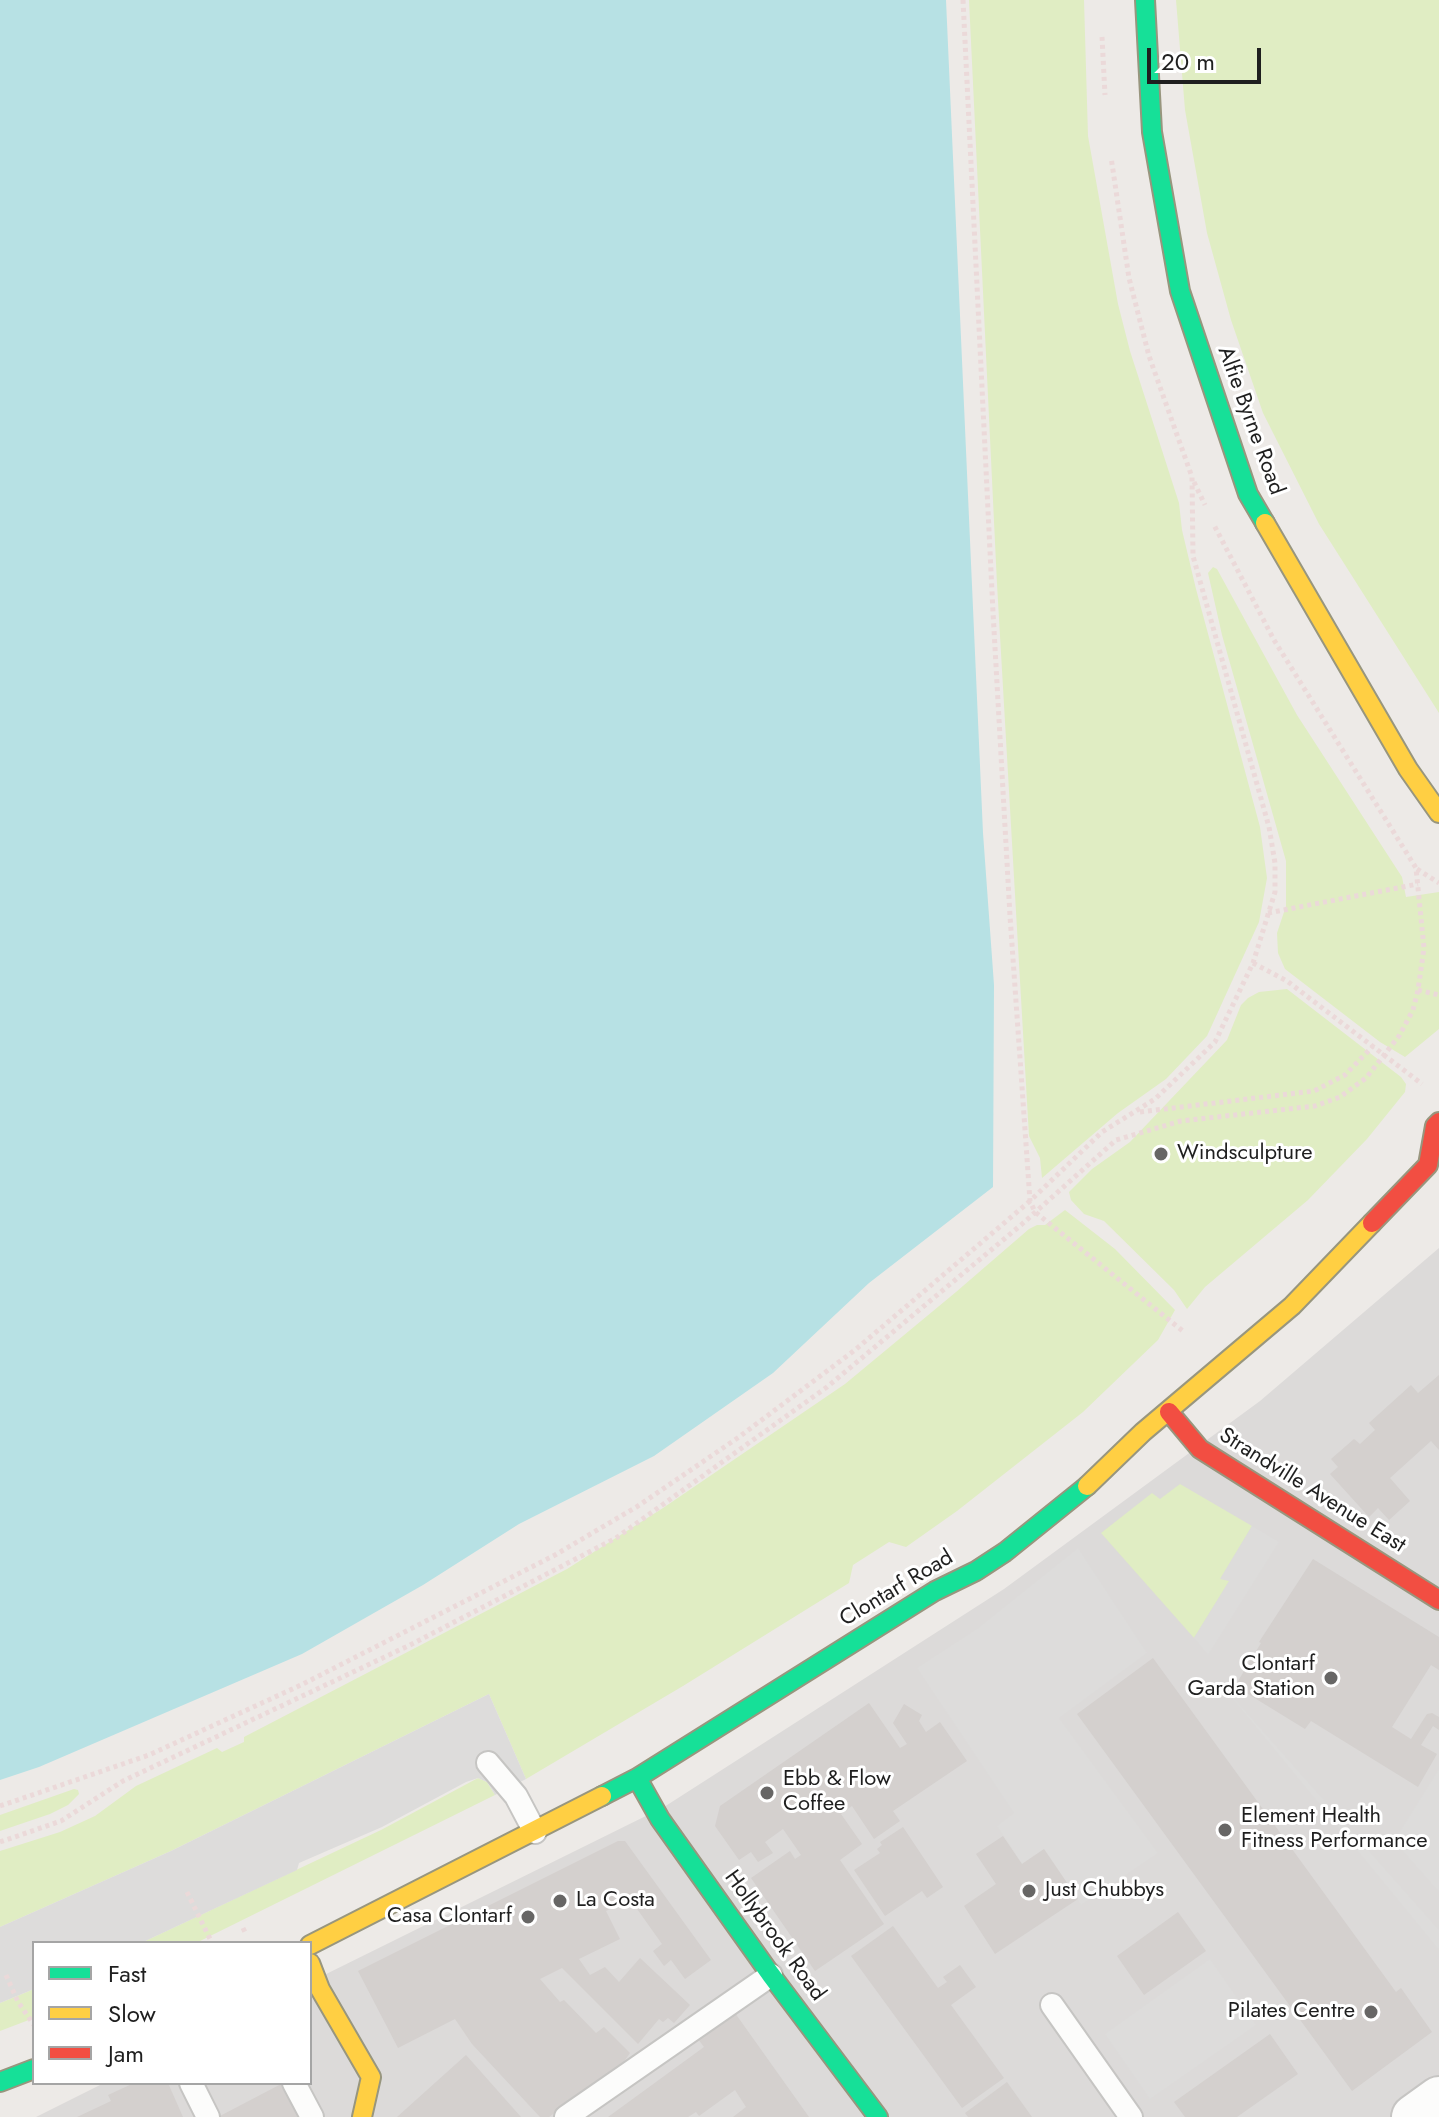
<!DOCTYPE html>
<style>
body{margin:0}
#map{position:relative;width:1439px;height:2117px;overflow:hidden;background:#edeae7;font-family:Jost,sans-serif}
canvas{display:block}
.legend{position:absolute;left:32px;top:1941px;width:280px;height:144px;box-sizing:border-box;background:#fff;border:2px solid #a5a5a5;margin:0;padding:10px 14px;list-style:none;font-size:24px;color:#1f1f1f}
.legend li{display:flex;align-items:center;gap:16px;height:40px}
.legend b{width:40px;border:2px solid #a5a5a5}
.scale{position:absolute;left:1147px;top:48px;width:114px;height:36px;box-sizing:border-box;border:4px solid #1f1f1f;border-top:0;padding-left:10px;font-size:24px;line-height:28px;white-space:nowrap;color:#1f1f1f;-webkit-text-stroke:6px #fff;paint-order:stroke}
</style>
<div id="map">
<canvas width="1439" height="2117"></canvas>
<ul class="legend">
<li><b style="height:10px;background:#16e098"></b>Fast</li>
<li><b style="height:10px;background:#ffcf43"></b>Slow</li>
<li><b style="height:10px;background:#f24e42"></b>Jam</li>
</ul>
<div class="scale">20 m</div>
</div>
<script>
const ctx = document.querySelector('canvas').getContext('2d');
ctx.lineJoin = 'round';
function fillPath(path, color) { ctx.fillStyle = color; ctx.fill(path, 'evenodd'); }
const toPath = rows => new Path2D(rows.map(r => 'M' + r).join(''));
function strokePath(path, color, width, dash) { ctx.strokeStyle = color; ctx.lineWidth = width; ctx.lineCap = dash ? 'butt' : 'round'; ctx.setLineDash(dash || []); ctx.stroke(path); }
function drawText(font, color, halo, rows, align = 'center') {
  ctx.font = font + ' Jost,sans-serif'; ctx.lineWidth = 6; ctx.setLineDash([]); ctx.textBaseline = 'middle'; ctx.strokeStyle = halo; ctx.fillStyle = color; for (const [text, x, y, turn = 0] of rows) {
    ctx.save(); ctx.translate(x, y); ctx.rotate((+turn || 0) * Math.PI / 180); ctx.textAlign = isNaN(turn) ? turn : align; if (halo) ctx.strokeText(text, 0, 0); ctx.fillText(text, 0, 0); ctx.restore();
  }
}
fillPath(toPath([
 [1439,1248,1439,2117,36,2117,104,2083,310,2083,310,1982,664,1807,1004,1589,1260,1401]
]), '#dcdad9');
fillPath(toPath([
 [969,0,1084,0,1088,136,1118,304,1130,351,1179,503,1182,530,1196,589,1260,827,1267,878,1259,922,1207,1036,1166,1079,1118,1113,1042,1178,1040,1158,1029,1136,997,584],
 [1176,0,1439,0,1439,713,1319,524,1263,413,1231,320,1207,233,1185,110],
 [1213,567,1217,569,1297,715,1402,877,1406,897,1439,892,1439,1029,1405,1057,1380,1042,1285,969,1278,953,1277,933,1286,906,1286,861,1222,635,1208,573],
 [1287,989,1401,1077,1406,1084,1405,1092,1367,1139,1308,1200,1205,1287,1187,1309,1174,1290,1104,1221,1084,1214,1071,1200,1069,1192,1092,1169,1130,1142,1227,1040,1241,1005,1248,998,1259,992],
 [1065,1210,1115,1249,1175,1310,1158,1340,1083,1412,957,1511,906,1547,889,1542,853,1565,849,1583,683,1686,526,1779,489,1694,171,1851,0,1927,0,1851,60,1832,95,1816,136,1786,217,1748,222,1752,244,1742,244,1737,567,1569,663,1508,845,1384,956,1292,1029,1229,1037,1225,1045,1225],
 [1180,1484,1252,1526,1221,1578,1230,1580,1194,1638,1101,1533,1152,1493,1160,1499],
 [478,1778,487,1782,495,1795,196,1943,141,1943,381,1830],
 [74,1789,78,1790,79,1794,68,1805,50,1814,0,1831,0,1815],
 [34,1989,34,2018,0,2031,0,2003]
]), '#e0edc3');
fillPath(toPath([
 [1252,1526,1279,1542,1208,1655,1194,1638,1229,1581,1220,1579],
 [1078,1548,1147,1653,1059,1718,1158,1853,1081,1905,1044,1849,1022,1864,997,1826,1014,1813,917,1668,977,1629],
 [1215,1677,1439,1930,1439,1950],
 [489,1694,526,1779,495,1795,487,1782,478,1778,466,1782,382,1827,299,1863,297,1870,141,1943,34,1943,34,1989,0,2003,0,1927,171,1851],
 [1439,1769,1439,1892,1394,1841],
 [1210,1959,1256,2025,1150,2099,1105,2034]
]), '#dddcdb');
fillPath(toPath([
 [0,0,946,0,983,833,994,985,993,1187,869,1283,773,1373,654,1456,519,1524,423,1585,302,1654,39,1767,0,1780]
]), '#b7e1e4');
fillPath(toPath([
 [1439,1375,1439,1450,1431,1441,1390,1478,1410,1501,1389,1520,1378,1508,1369,1517,1330,1474,1338,1467,1331,1459,1354,1439,1360,1444,1375,1430,1369,1423,1411,1385,1418,1393],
 [1313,1559,1439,1637,1439,1670,1431,1665,1392,1727,1411,1739,1427,1714,1432,1713,1439,1717,1439,1730,1433,1726,1421,1745,1437,1754,1418,1787,1311,1721,1305,1729,1235,1686,1261,1643,1259,1642],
 [1153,1658,1396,1992,1401,1988,1432,2032,1352,2091,1077,1714],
 [869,1703,900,1748,907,1744,893,1723,904,1704,922,1715,919,1721,926,1732,940,1722,967,1761,893,1811,900,1821,874,1839,852,1806,841,1814,862,1844,840,1860,884,1924,815,1971,751,1878,790,1851,795,1859,801,1855,783,1829,765,1842,773,1853,758,1862,751,1852,739,1860,715,1826,720,1806],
 [903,1827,943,1887,927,1898,922,1891,885,1916,854,1870,880,1853,877,1849,882,1845,880,1842],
 [1003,1836,1022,1864,1044,1849,1078,1899,995,1954,964,1906,996,1884,976,1854],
 [618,1841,625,1841,711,1960,685,1979,671,1960,664,1966,653,1951,662,1944,630,1899,606,1911,620,1939,579,1959,590,1975,605,1967,619,1982,640,1958,690,2005,674,2023,668,2018,663,2022,659,2019,638,2044,562,1968,540,1979,560,2002,564,2000,596,2033,604,2027,630,2053,623,2063,549,2117,540,2117,472,2044,455,2019,398,2048,358,1971],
 [1178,1912,1206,1951,1144,1995,1117,1956],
 [893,1926,938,1988,947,1982,943,1977,960,1965,976,1987,951,2005,1004,2078,962,2108,851,1956],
 [735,2013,809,2117,733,2117,746,2107,735,2090,699,2116,696,2112,688,2117,608,2117,704,2047,698,2039],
 [1270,2034,1298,2074,1237,2117,1185,2117,1174,2102],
 [466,2055,521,2117,397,2117],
 [1007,2082,1032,2117,968,2117,965,2113],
 [134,2083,168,2083,183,2117,77,2117,111,2101,108,2095],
 [283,2083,300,2117,218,2117]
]), '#d4d0ce');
const lane = toPath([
 [488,1763,516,1796,535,1832],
 [1052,2005,1131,2117],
 [191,2083,208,2117],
 [294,2083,312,2117],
 [566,2117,771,1975]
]);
const street = toPath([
 [1414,2117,1439,2099]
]);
const fast = toPath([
 [1145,0,1152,132,1180,291,1248,494,1265,523],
 [637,1778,660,1819,771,1975,878,2117],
 [602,1796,637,1778,935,1591,976,1571,1005,1552,1087,1486],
 [0,2082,34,2069]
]);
const slow = toPath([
 [1265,523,1408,769,1439,813],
 [1087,1486,1143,1432,1292,1306,1372,1223],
 [310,1945,602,1796],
 [310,1963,320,1989,371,2077,362,2117]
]);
const jam = toPath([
 [1372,1223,1428,1165,1435,1126,1439,1122],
 [1169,1412,1200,1449,1439,1600]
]);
strokePath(lane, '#c6c5c3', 26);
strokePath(street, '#c6c5c3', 48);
strokePath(fast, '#98967e', 22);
strokePath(slow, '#98967e', 22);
strokePath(jam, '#98967e', 22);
strokePath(toPath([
 [963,0,993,612,1010,916,1030,1201,1035,1212,1184,1332],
 [1102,37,1105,95],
 [1194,482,1205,505],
 [1417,869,1439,883],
 [1268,913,1418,884],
 [1253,963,1287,981,1422,1084],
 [1418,990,1439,995],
 [1140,1112,1314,1091,1345,1075,1373,1046],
 [0,1806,149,1755,301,1685,555,1555,638,1506,739,1437,855,1350,1030,1201,1102,1132,1155,1099,1215,1042,1253,963,1275,892,1275,863,1269,827,1193,556,1192,477,1149,356,1129,278,1111,157],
 [0,1842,61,1821,123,1781,410,1645,616,1538,827,1387,1021,1225,1116,1140,1181,1121,1315,1106,1340,1097,1366,1078,1399,1036,1413,1010,1418,990,1424,948,1416,868,1274,640,1214,525],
 [187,1892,212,1943],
 [243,1928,246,1934],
 [6,1975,18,2002,34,2025]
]), '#ebd9d9', 5, [4, 4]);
strokePath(lane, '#fcfcfb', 22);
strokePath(street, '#fcfcfb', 44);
strokePath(fast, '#16e098', 18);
strokePath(slow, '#ffcf43', 18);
strokePath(jam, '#f24e42', 18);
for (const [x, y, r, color] of [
 [1161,1154,8,"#676665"],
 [1331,1678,8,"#676665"],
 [767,1793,8,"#676665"],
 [1225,1830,8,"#676665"],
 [1029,1891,8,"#676665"],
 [560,1901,8,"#676665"],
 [528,1917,8,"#676665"],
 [1371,2012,8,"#676665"]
]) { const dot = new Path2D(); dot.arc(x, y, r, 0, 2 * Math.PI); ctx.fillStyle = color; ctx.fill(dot); strokePath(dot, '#fff', 3); }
drawText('22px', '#1f1f1f', '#fff', [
 ["Alfie Byrne Road",1250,421,70],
 ["Strandville Avenue East",1312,1491,32],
 ["Clontarf Road",897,1589,-31],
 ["Hollybrook Road",774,1936,54]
]);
drawText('22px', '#1f1f1f', '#fff', [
 ["Windsculpture",1177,1154],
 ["Clontarf",1315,1665,"right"],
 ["Garda Station",1315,1690,"right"],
 ["Ebb & Flow",783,1780],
 ["Coffee",783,1805],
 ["Element Health",1241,1817],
 ["Fitness Performance",1241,1842],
 ["Just Chubbys",1045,1891],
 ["La Costa",576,1901],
 ["Casa Clontarf",512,1917,"right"],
 ["Pilates Centre",1355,2012,"right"]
], 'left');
</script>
